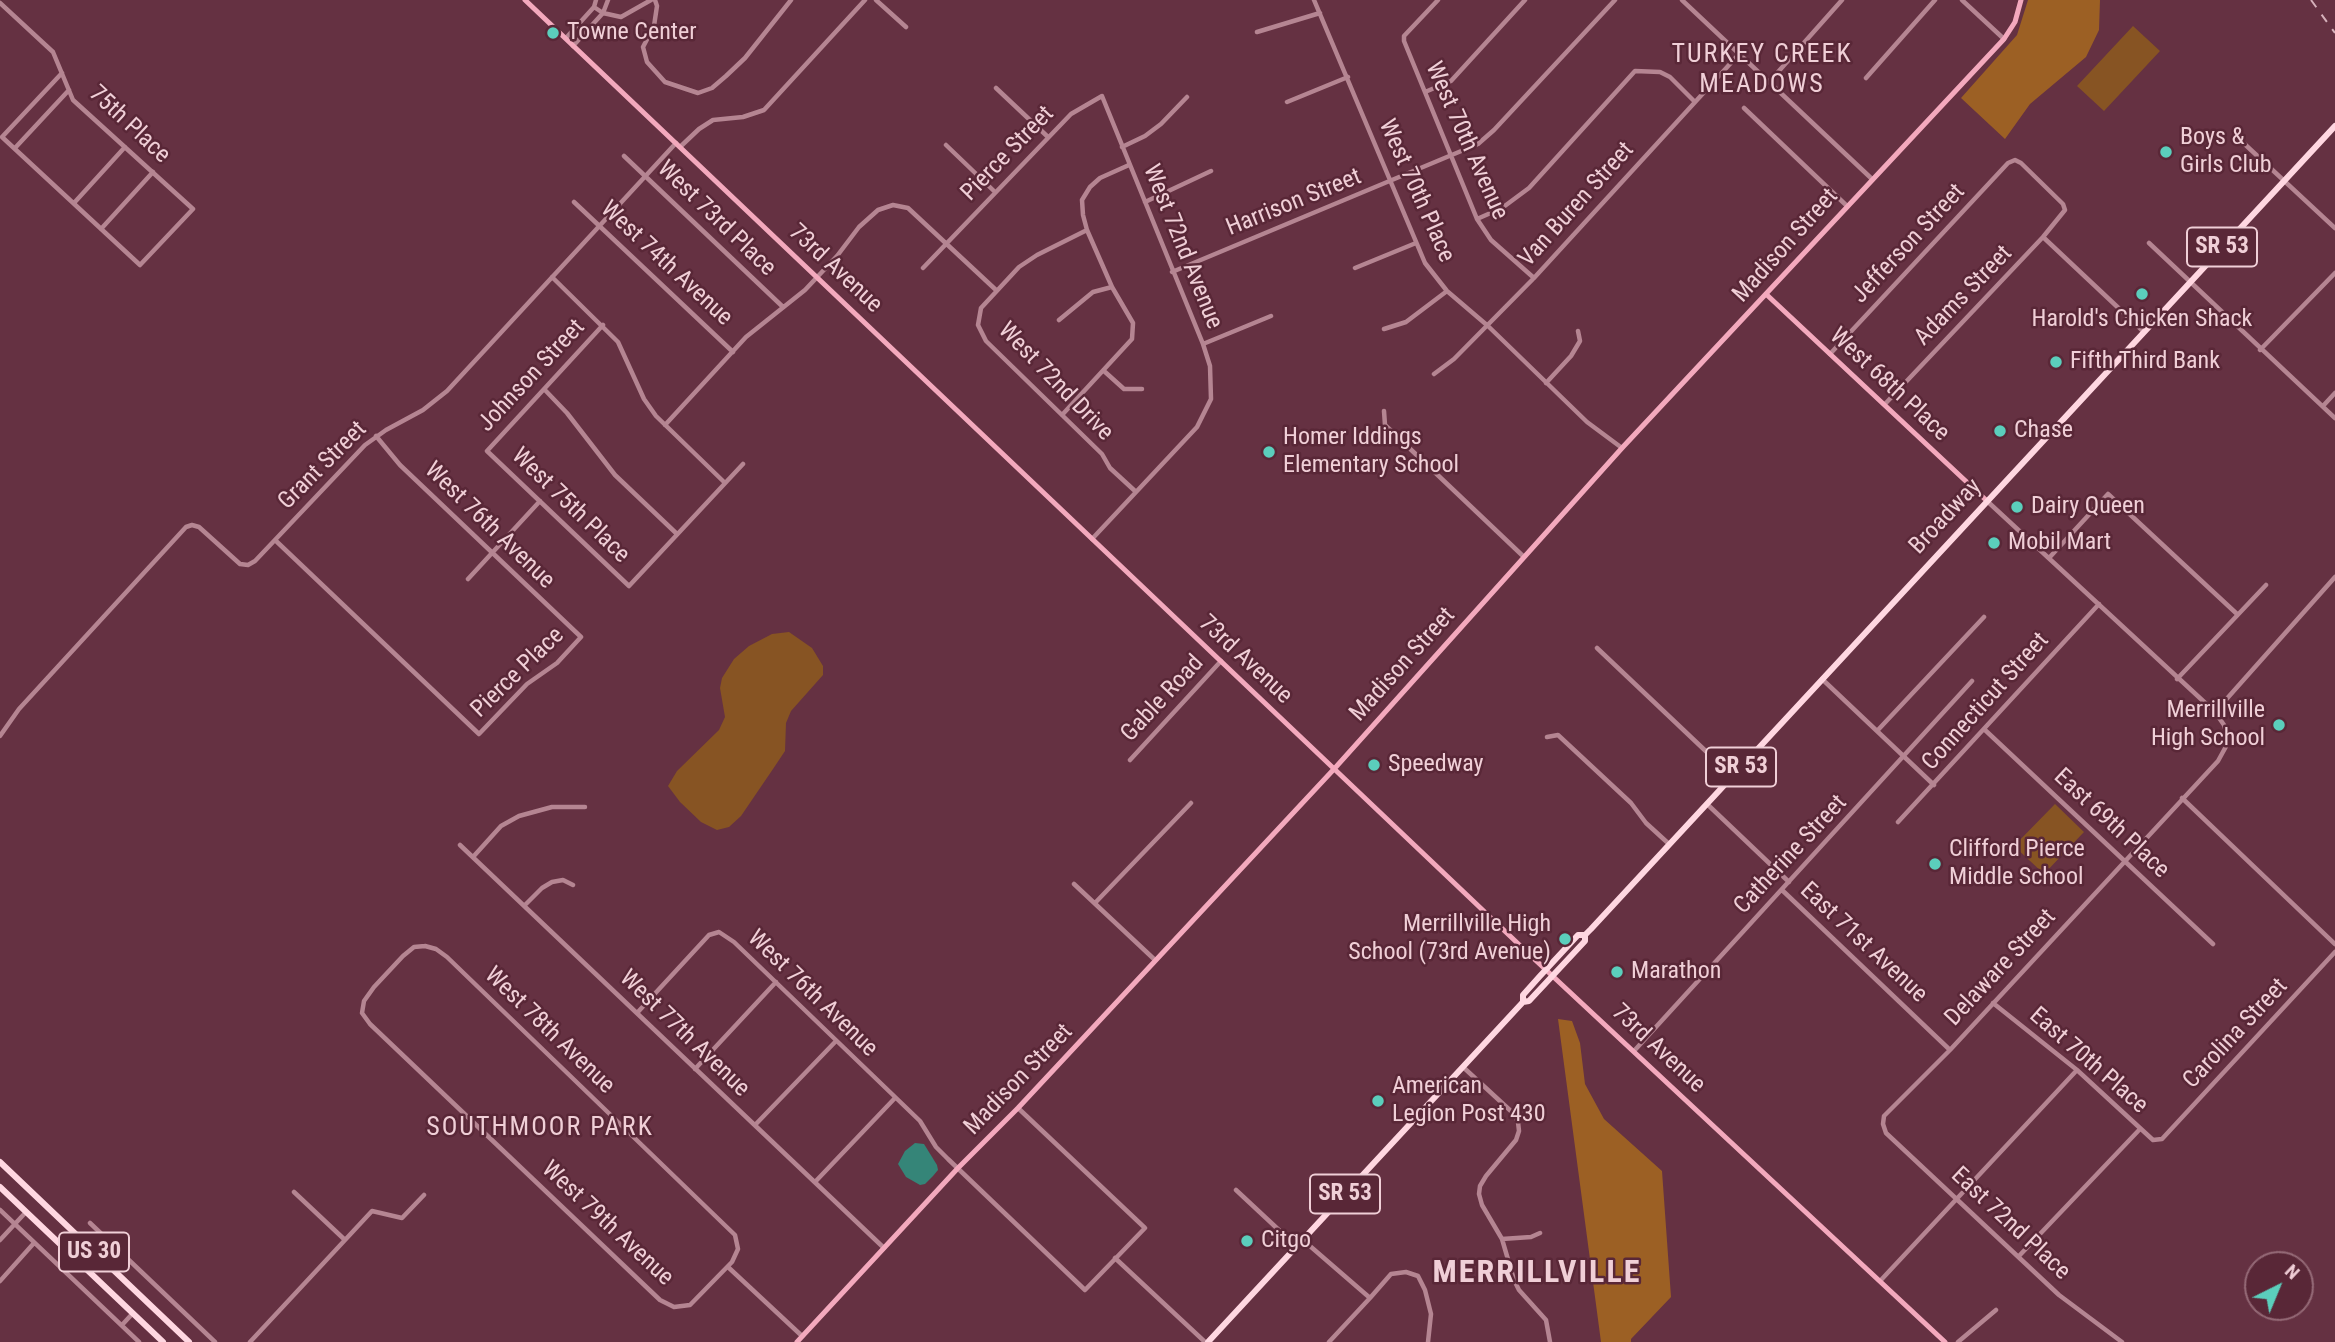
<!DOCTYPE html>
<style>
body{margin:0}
#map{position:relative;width:2335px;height:1342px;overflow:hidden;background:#653142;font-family:"Roboto Condensed",sans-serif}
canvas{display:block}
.north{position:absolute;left:2244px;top:1251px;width:70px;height:70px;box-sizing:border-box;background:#592737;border:2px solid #956a77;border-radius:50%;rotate:43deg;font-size:19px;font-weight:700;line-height:28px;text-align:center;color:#f0cfd7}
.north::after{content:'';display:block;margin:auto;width:24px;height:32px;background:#5bcebc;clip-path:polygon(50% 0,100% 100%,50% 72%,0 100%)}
</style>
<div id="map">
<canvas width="2335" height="1342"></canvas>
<div class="north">N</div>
</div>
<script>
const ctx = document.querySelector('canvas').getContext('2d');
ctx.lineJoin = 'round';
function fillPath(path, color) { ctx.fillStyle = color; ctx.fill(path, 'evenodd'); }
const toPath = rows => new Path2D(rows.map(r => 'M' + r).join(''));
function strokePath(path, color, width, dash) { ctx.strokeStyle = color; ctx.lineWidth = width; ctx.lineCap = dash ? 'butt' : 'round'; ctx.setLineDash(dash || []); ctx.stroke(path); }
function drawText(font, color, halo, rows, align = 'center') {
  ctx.font = font + ' "Roboto Condensed",sans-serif'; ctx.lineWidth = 5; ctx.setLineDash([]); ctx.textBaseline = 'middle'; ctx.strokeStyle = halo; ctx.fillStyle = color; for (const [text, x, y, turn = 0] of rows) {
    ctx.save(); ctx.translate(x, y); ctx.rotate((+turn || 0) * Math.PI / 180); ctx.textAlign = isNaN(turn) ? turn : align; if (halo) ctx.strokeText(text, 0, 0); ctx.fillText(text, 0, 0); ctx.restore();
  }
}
fillPath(toPath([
 [2133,26,2160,51,2104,111,2077,86],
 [789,632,812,648,823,666,823,675,791,711,786,723,785,751,773,769,741,816,729,827,717,830,701,822,680,802,668,786,677,771,719,730,725,717,720,688,722,678,734,659,749,646,772,634],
 [2055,804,2084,832,2044,874,2014,846]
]), '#875423');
fillPath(toPath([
 [2028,0,2100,0,2099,30,2086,57,2030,104,2005,139,1961,98,2017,35],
 [1558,1019,1572,1021,1580,1043,1585,1084,1604,1119,1662,1171,1671,1297,1631,1339,1631,1342,1601,1342]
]), '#9c6024');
fillPath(toPath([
 [915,1143,924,1144,937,1165,938,1170,933,1176,925,1184,920,1185,906,1177,898,1164,905,1151]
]), '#358578');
strokePath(toPath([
 [655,0,657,6,654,26,643,47,647,62,665,82,698,93,712,88,726,76,745,58,791,0],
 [876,0,906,27],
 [1314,0,1425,263,1447,291,1488,326,1587,422,1622,448],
 [1438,0,1404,36,1404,41,1477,219,1491,240,1534,278],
 [1682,0,1872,179],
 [1962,0,2004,39],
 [0,3,53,52,73,100,193,209,140,265,2,137,62,73],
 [594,7,603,13,621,17,651,0],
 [1257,32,1320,13],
 [566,38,594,7,596,0],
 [573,46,603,13,608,0],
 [1866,78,1935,0],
 [1770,81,1842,0],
 [996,88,1048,137],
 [1425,92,1451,81,1525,0],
 [1287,102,1348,77],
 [1744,108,1847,206],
 [2237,137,2335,228],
 [946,145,995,192],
 [680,147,699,129,713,120,743,117,764,110,865,0],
 [1122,147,1145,136,1161,124,1187,97],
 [15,148,69,90],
 [624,156,783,307],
 [574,202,733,352],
 [1145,202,1211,171],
 [74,203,125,147],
 [1477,219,1502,208,1529,188,1635,71,1660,72,1670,77,1695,102],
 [101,229,153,172],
 [1087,230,1037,255,1019,267,981,308,978,325,986,341,1102,454,1110,468,1135,491],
 [2043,237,2144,332],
 [2149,243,2335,418],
 [923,268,1071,114,1102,96,1203,344,1210,366,1211,399,1197,427,1092,539],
 [1355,268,1416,243],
 [1172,272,1478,144,1494,130,1615,0],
 [552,277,618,342,644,399,656,416,724,482],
 [1059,320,1093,292,1112,287],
 [603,325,487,451,629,586,743,464],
 [1384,329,1406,322,1447,291],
 [1203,344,1271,316],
 [2260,350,2335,273],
 [1830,354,2008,163,2015,160,2021,163,2063,204,2065,210,2043,237,1885,404],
 [1104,371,1124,389,1142,389],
 [1434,374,1454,359,1534,278,1740,53],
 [1546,383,1571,356,1580,341,1578,331],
 [544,389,567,413,615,475,677,534],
 [2323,406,2335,393],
 [1384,411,1385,425,1524,557],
 [1062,415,1132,339,1133,323,1112,287,1087,230,1083,215,1082,200,1090,187,1100,178,1129,165],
 [665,425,746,337,805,290,837,256,859,227,878,210,893,205,908,208,996,290],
 [1987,501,2215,712,2224,725,2229,741,2218,761,1950,1050,1884,1116,1883,1124,1886,1133,2059,1295,2122,1342],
 [275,540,479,734,527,684,557,663,581,637,400,465,376,436],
 [2049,558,2108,494,2237,614],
 [468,579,540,501],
 [1597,648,1732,776],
 [1822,679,1934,785],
 [2177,679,2266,585],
 [2215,712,2335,577],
 [1985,730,2213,944],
 [1877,731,1984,617],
 [0,736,19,709,186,527,192,525,199,527,240,564,248,565,255,561,365,445,386,430,423,410,447,391,676,143],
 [1547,737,1558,735,1631,803,1646,823,1669,844],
 [1130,760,1221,661],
 [2182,798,2335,944],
 [1707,804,1789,882],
 [1898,822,2099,604],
 [460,845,884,1248],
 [473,857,501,826,519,816,552,807,585,807],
 [1074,884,1155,960],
 [1782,890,1950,1050],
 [1095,903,1191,803],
 [524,906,542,888,552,882,563,880,573,885],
 [425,946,436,949,447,957,735,1235,738,1249,732,1262,690,1305,674,1307,660,1300,370,1024,362,1013,364,1001,374,987,403,956,414,947,425,946],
 [1993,1003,2077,1070,2153,1140,2162,1139,2335,952],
 [637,1013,709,935,719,932,734,942,920,1121,936,1147,948,1159,1085,1290,1145,1228,1018,1108],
 [1634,1051,1972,681],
 [1463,1067,1513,1113,1518,1122,1519,1131,1516,1140,1486,1176,1480,1186,1479,1194,1482,1205,1502,1239,1514,1280,1519,1290,1546,1320,1550,1342],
 [695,1069,776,982],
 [755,1125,836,1041],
 [815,1182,895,1098],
 [1236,1190,1296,1246],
 [294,1192,345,1240],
 [0,1210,139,1342],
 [90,1223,215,1342],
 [1502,1239,1531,1237,1540,1233],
 [0,1240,26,1212],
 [1303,1240,1370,1298,1391,1274,1406,1272,1418,1276,1425,1290,1431,1314,1428,1342],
 [2019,1256,2140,1129],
 [1115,1258,1205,1342],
 [728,1267,802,1336],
 [112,1269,124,1256],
 [1881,1280,2077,1070],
 [0,1281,34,1243],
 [122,1325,133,1313],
 [250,1342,372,1211,402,1218,424,1195],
 [1329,1342,1370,1298],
 [1958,1342,1996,1310]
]), '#b58592', 4.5);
strokePath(toPath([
 [525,0,1530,955,1945,1342],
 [1767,295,1987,501],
 [797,1342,958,1168,1018,1108,1335,768,1622,448,2004,39,2015,22,2021,0]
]), '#f3a9bd', 5);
strokePath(toPath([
 [1523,1002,1523,995,1540,976,1578,935,1585,935],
 [0,1162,189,1342],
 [0,1187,163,1342],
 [1208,1342,1523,1002,1529,1001,1585,941,1585,935,1591,929,2335,126]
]), '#ffd7e1', 6);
strokePath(toPath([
 [2311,0,2335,33]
]), '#d5b0ba', 2, [9, 9]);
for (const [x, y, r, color] of [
 [553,33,7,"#5bcebc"],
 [2166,152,7,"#5bcebc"],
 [2142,294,7,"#5bcebc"],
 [2056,362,7,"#5bcebc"],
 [2000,431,7,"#5bcebc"],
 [1269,452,7,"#5bcebc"],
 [2017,507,7,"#5bcebc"],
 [1994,543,7,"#5bcebc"],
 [2279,725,7,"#5bcebc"],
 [1374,765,7,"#5bcebc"],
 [1935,864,7,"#5bcebc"],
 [1565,939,7,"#5bcebc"],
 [1617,972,7,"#5bcebc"],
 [1378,1101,7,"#5bcebc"],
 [1247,1241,7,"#5bcebc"]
]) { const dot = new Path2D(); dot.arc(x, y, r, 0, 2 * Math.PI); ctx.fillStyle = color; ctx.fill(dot); strokePath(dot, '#592737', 2.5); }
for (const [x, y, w] of [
 [2222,247,70],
 [1741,767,70],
 [1345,1194,70],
 [94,1252,70]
]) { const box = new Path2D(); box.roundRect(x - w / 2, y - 19.5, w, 39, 5); ctx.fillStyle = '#592737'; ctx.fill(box); strokePath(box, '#f0cfd7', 2); }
drawText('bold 23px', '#f0cfd7', null, [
 ["SR 53",2222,247],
 ["SR 53",1741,767],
 ["SR 53",1345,1194],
 ["US 30",94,1252]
]);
drawText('24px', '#f0cfd7', '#592737', [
 ["Towne Center",567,33],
 ["Boys &",2180,138],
 ["Girls Club",2180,166],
 ["Harold's Chicken Shack",2142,320,"center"],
 ["Fifth Third Bank",2070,362],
 ["Chase",2014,431],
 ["Homer Iddings",1283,438],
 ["Elementary School",1283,466],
 ["Dairy Queen",2031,507],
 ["Mobil Mart",2008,543],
 ["Merrillville",2265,711,"right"],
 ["High School",2265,739,"right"],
 ["Speedway",1388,765],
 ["Clifford Pierce",1949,850],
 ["Middle School",1949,878],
 ["Merrillville High",1551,925,"right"],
 ["School (73rd Avenue)",1551,953,"right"],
 ["Marathon",1631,972],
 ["American",1392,1087],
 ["Legion Post 430",1392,1115],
 ["Citgo",1261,1241]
], 'left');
drawText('24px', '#f0cfd7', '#592737', [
 ["75th Place",129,125,43],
 ["West 70th Avenue",1466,141,66],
 ["Pierce Street",1008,154,-46],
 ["West 70th Place",1416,191,66],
 ["Harrison Street",1294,203,-22],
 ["Van Buren Street",1577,205,-48],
 ["West 73rd Place",716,219,44],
 ["Jefferson Street",1909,244,-47],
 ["Madison Street",1786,246,-48],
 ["West 72nd Avenue",1182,247,68],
 ["West 74th Avenue",666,264,43],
 ["73rd Avenue",835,269,43],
 ["Adams Street",1964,296,-46],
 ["Johnson Street",532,376,-47],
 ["West 72nd Drive",1055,382,46],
 ["West 68th Place",1889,385,43],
 ["Grant Street",323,466,-45],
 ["West 75th Place",570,506,44],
 ["Broadway",1946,517,-47],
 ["West 76th Avenue",489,526,44],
 ["73rd Avenue",1245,660,43],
 ["Madison Street",1403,665,-48],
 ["Pierce Place",518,673,-44],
 ["Gable Road",1163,699,-47],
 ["Connecticut Street",1986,702,-48],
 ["East 69th Place",2111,824,43],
 ["Catherine Street",1791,855,-47],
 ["East 71st Avenue",1863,943,43],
 ["Delaware Street",2001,968,-47],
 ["West 76th Avenue",812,994,44],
 ["West 78th Avenue",549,1031,44],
 ["West 77th Avenue",684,1034,44],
 ["Carolina Street",2236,1034,-47],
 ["73rd Avenue",1658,1049,43],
 ["East 70th Place",2088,1061,41],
 ["Madison Street",1019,1080,-46],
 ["West 79th Avenue",607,1224,43],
 ["East 72nd Place",2010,1224,43]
]);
ctx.letterSpacing = '2px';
drawText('26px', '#f0cfd7', '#592737', [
 ["TURKEY CREEK",1762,55],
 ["MEADOWS",1762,85],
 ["SOUTHMOOR PARK",540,1128]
]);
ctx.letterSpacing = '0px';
ctx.letterSpacing = '2px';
drawText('bold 32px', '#f0cfd7', '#592737', [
 ["MERRILLVILLE",1537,1274]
]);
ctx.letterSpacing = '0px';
</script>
